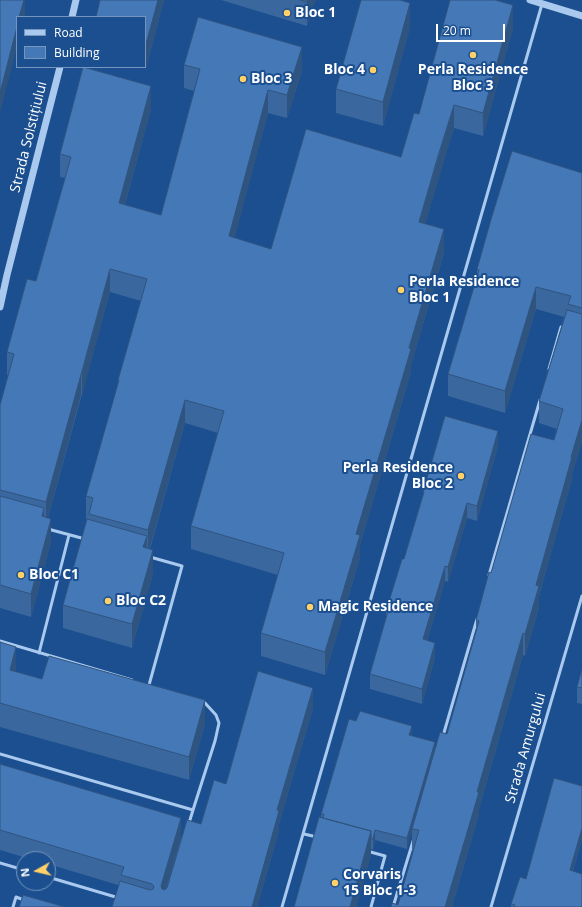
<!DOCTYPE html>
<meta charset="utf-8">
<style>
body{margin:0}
#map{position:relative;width:582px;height:907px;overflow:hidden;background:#1b4f8f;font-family:"Open Sans",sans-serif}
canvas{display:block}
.legend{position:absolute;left:16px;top:16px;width:130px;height:52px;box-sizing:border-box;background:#1b4f8f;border:1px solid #7695bc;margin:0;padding:5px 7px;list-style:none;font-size:12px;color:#fff}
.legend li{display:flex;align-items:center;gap:8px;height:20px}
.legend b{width:20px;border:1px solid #7695bc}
.north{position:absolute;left:16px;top:851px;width:40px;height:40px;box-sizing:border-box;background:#1b4f8f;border:1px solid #7695bc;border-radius:50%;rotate:262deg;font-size:11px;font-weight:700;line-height:16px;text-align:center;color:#fff}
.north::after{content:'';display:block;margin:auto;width:14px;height:18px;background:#ffd166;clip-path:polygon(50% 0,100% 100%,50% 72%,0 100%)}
.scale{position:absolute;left:436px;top:24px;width:69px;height:18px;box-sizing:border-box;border:2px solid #fff;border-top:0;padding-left:5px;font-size:12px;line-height:14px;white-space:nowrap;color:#fff;-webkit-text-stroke:3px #1b4f8f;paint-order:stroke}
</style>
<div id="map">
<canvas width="582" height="907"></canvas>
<ul class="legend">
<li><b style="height:5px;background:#a9c9ee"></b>Road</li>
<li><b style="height:11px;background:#4478b7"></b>Building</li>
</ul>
<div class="north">N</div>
<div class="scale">20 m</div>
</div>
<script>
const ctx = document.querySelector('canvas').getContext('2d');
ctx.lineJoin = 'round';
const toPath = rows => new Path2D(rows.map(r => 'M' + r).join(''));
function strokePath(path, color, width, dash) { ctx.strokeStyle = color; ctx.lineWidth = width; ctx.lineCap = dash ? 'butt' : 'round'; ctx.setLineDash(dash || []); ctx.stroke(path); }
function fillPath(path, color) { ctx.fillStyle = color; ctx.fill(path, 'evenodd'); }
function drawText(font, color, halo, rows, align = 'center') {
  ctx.font = font + ' "Open Sans",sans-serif'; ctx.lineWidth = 4; ctx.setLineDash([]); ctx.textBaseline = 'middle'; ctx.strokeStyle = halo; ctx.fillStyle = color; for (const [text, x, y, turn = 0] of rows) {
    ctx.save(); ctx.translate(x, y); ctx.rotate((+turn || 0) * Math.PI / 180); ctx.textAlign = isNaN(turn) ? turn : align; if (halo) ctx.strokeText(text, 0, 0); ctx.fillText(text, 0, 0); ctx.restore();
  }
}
strokePath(toPath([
 [549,369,561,327,565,328],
 [48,529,85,539],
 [489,575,540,400],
 [0,641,132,680],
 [39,653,69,535],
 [149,685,182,566,150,557],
 [443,736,477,619],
 [0,754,193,810,215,741,219,723,216,715,205,703,202,702],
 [189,823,193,810],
 [304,834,317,837],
 [367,851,385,856,371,907],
 [0,863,24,870],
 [48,877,119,898],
 [13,907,16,897,24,900],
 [282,907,542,4],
 [393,907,414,838],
 [491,907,582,596]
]), '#a9c9ee', 3);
strokePath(toPath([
 [530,0,582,16],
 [72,17,76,0],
 [0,307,7,275,60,67]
]), '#a9c9ee', 7);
fillPath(toPath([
 [164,0,146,68,143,67,145,67,145,17],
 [221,0,315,0,307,26],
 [410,27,383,126,336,113,336,89],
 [513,28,483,136,454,128,438,179,425,224,444,253,411,365,411,372,360,545,360,558,325,675,261,656,261,633,278,575,191,549,191,526,218,433,185,423,150,549,153,574,132,648,63,628,63,605,87,520,86,519,86,496,118,385,118,380,141,301,110,292,48,518,51,542,31,617,0,608,0,405,8,375,7,375,7,352,36,281,65,178,60,177,60,154,151,109,125,205,161,215,194,91,184,88,184,65,302,71,287,118,268,113,234,238,271,249,401,157,419,114],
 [582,173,582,442,572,474,572,479,539,596,539,608,525,656,523,655,479,809,479,814,452,907,391,907,398,905,413,851,412,851,412,829,407,849,375,840,373,850,371,849,371,855,356,907,294,907,321,818,321,814,412,736,435,752,447,734,476,633,476,620,491,573,554,440,557,429,539,423,539,401,564,317,536,309,505,413,448,396,448,374,477,278,477,269],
 [498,446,477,521,467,518,448,582,445,581,427,641,435,658,422,704,370,689,370,674,386,619,386,611,404,559,423,495,423,492],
 [0,642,16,671,16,672,205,724,189,780,0,727],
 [582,669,582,704,577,703,577,687],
 [313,708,279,824,279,831,257,907,118,885,48,864,48,859,30,859,0,850,0,764,181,838,201,824,226,784],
 [582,786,582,839,573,871,582,907,511,907,511,904]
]), '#3a679d');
fillPath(toPath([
 [24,0,25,0,25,17,19,17],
 [158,0,164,0,146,68,146,44],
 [307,0,315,0,307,26],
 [410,3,410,27,383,126,383,102],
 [513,5,513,28,483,136,483,113],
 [17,27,17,47,0,113,0,93],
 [302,47,302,71,287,118,287,95],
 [151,86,151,109,119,226,119,203],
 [268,90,268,113,229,260,229,236],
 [454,105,454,128,419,245,419,222],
 [444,229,444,253,411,365,411,372,360,545,360,558,325,675,325,652,356,534,409,348],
 [110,269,110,292,82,396,82,373],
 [536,287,536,309,505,413,505,391],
 [81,372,81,395,46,525,46,502],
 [185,400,185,423,148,554,148,530],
 [582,420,582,442,572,474,572,479,539,596,539,608,525,656,525,634,536,585,571,457],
 [498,431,498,446,477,521,477,506],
 [467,503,467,518,448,582,448,567],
 [44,508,44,531,42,516],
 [51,519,51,542,31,617,31,594],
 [147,536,147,559,143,547],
 [153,550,153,574,132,648,132,624],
 [445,566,445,581,423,654,423,639],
 [523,633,523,655,479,809,479,814,452,907,445,907,477,792],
 [435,643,435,658,422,704,422,689],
 [16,647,16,671,10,694,10,670],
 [313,688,313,708,279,824,279,831,257,907,252,907,277,810],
 [205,700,205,724,189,780,189,757],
 [412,726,412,737,409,735],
 [435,742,435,753,407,849,407,838],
 [181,818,181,838,161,906,161,886],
 [582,828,582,839,570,880,570,870],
 [375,830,375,840,373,850,373,839],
 [371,831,371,855,356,907,350,907]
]), '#305480');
const building = toPath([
 [0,0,24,0,19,17,17,17,17,27,0,93,0,0],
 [100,0,158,0,146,44,145,44,145,17,96,17,100,0],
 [300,0,307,0,307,2,300,0],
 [361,0,400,0,410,3,383,102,336,89,361,0],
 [450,0,495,0,513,5,483,113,454,105,438,156,419,222,444,229,409,348,411,349,356,534,360,535,325,652,261,633,284,553,191,526,224,411,185,400,148,530,89,514,93,498,86,496,119,380,118,380,147,279,110,269,46,502,0,490,0,405,14,354,7,352,27,279,36,281,71,157,60,154,83,67,151,86,119,203,161,215,200,69,184,65,198,17,302,47,287,95,268,90,229,236,271,249,306,129,401,157,403,150,414,113,419,114,450,0],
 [512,151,582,173,582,308,568,304,571,296,536,287,505,391,448,374,479,270,477,269,492,216,512,151],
 [567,310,582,314,582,420,571,457,572,457,536,585,539,586,525,634,523,633,477,792,479,792,445,907,391,907,392,903,398,905,419,830,412,829,440,732,447,734,479,621,476,620,489,572,491,573,531,434,554,440,563,409,539,401,567,310],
 [445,416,498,431,477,506,467,503,448,567,445,566,423,639,435,643,422,689,370,674,388,611,386,611,402,559,404,559,424,492,423,492,445,416],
 [0,496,44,508,42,516,51,519,31,594,0,585,0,496],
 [87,519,147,536,143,547,153,550,132,624,63,605,87,519],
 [0,642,16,647,10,670,42,679,49,656,205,700,189,757,0,703,0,642],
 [582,669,582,688,577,687,582,669],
 [258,671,313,688,277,810,279,811,252,907,112,907,120,881,150,890,153,889,154,886,152,884,121,875,124,867,0,830,0,764,181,818,161,886,162,889,164,890,167,888,187,820,201,824,214,780,226,784,258,671],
 [360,711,412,726,409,735,435,742,407,838,375,830,373,839,371,838,371,831,323,818,324,814,321,814,349,719,356,721,360,711],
 [554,778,582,786,582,828,570,870,582,874,582,907,514,907,515,905,511,904,520,877,526,879,554,778],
 [319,817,371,831,350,907,294,907,319,817],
 [23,895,65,907,19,907,23,895]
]);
fillPath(building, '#4478b7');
strokePath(building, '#305480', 1);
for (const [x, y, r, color] of [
 [287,13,4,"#ffd166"],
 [473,55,4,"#ffd166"],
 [373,70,4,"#ffd166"],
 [243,79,4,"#ffd166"],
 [401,290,4,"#ffd166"],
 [461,476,4,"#ffd166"],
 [21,575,4,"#ffd166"],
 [108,601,4,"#ffd166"],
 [310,607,4,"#ffd166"],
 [335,883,4,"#ffd166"]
]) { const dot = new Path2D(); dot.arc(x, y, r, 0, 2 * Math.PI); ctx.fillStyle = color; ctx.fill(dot); strokePath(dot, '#1b4f8f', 1.5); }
drawText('bold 14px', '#fff', '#1b4f8f', [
 ["Bloc 1",295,13],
 ["Bloc 4",365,70,"right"],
 ["Perla Residence",473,70,"center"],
 ["Bloc 3",473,86,"center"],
 ["Bloc 3",251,79],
 ["Perla Residence",409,282],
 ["Bloc 1",409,298],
 ["Perla Residence",453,468,"right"],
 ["Bloc 2",453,484,"right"],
 ["Bloc C1",29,575],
 ["Bloc C2",116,601],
 ["Magic Residence",318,607],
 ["Corvaris",343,875],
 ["15 Bloc 1-3",343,891]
], 'left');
drawText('14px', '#fff', '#1b4f8f', [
 ["Strada Solstițiului",29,137,-76],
 ["Strada Amurgului",526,748,-74]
]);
</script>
